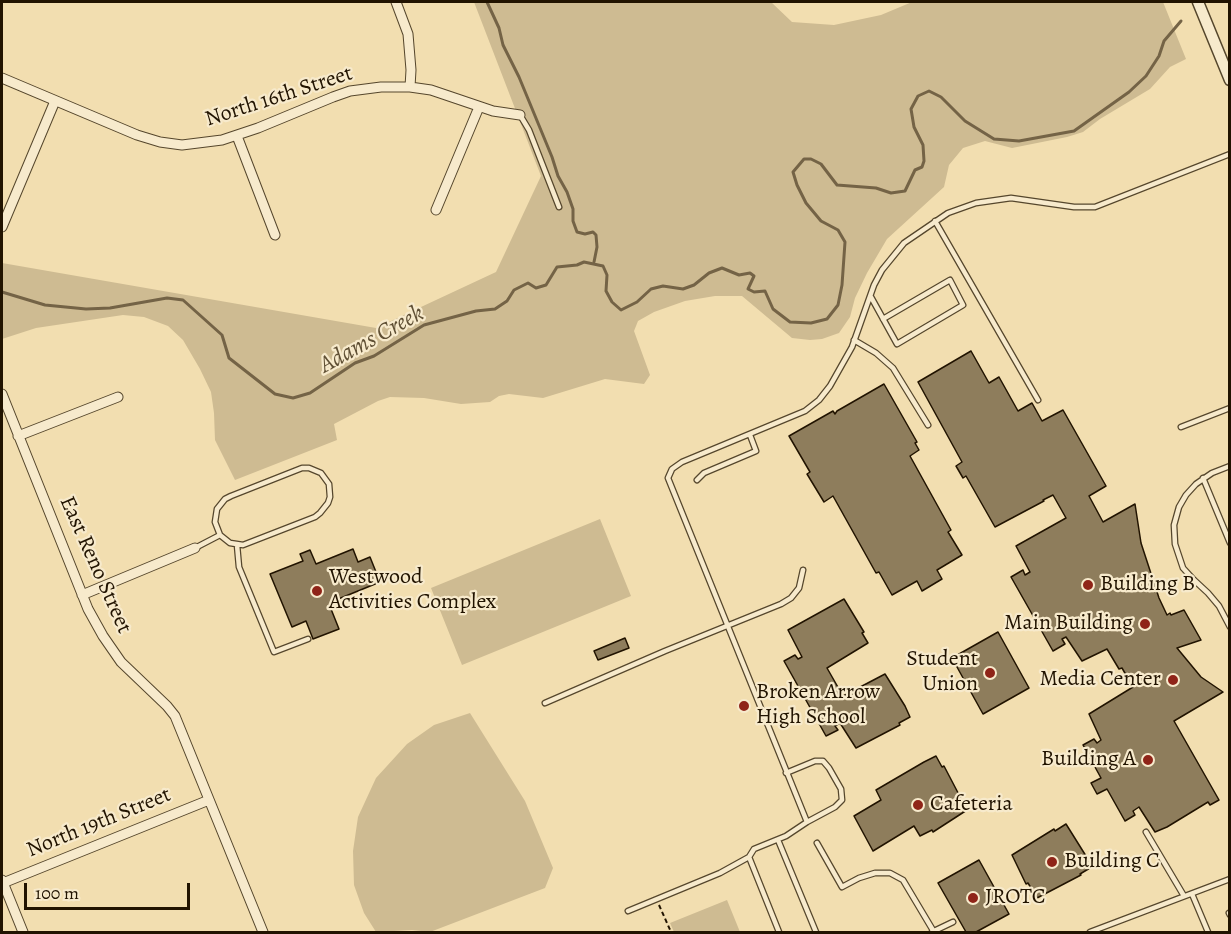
<!DOCTYPE html>
<style>
body{margin:0}
#map{position:relative;width:1231px;height:934px;overflow:hidden;background:#f2deb0;font-family:Alegreya,serif}
canvas{display:block}
.frame{position:absolute;inset:0;border:3px solid #211300;pointer-events:none}
.scale{position:absolute;left:24px;top:883px;width:166px;height:27px;box-sizing:border-box;border:3px solid #211300;border-top:0;padding-left:8px;font-size:18px;line-height:21px;white-space:nowrap;color:#211300;-webkit-text-stroke:4px #f7eacc;paint-order:stroke}
</style>
<div id="map">
<canvas width="1231" height="934"></canvas>
<div class="frame"></div>
<div class="scale">100 m</div>
</div>
<script>
const ctx = document.querySelector('canvas').getContext('2d');
ctx.lineJoin = 'round';
function fillPath(path, color) { ctx.fillStyle = color; ctx.fill(path, 'evenodd'); }
const toPath = rows => new Path2D(rows.map(r => 'M' + r).join(''));
function strokePath(path, color, width, dash) { ctx.strokeStyle = color; ctx.lineWidth = width; ctx.lineCap = dash ? 'butt' : 'round'; ctx.setLineDash(dash || []); ctx.stroke(path); }
function drawText(font, color, halo, rows, align = 'center') {
  ctx.font = font + ' Alegreya,serif'; ctx.lineWidth = 4.5; ctx.setLineDash([]); ctx.textBaseline = 'middle'; ctx.strokeStyle = halo; ctx.fillStyle = color; for (const [text, x, y, turn = 0] of rows) {
    ctx.save(); ctx.translate(x, y); ctx.rotate((+turn || 0) * Math.PI / 180); ctx.textAlign = isNaN(turn) ? turn : align; if (halo) ctx.strokeText(text, 0, 0); ctx.fillText(text, 0, 0); ctx.restore();
  }
}
fillPath(toPath([
 [474,2,771,2,792,22,834,25,881,15,912,2,1163,2,1186,59,1170,67,1150,89,1100,119,1083,132,1067,137,1012,148,985,141,963,148,949,165,944,187,887,239,867,273,855,298,850,317,839,333,822,339,810,340,792,338,742,296,715,296,685,301,654,312,638,321,634,331,650,375,644,384,605,379,543,398,509,394,499,396,490,402,461,404,424,398,390,397,378,401,334,424,337,440,235,480,215,440,214,413,211,392,200,369,183,340,168,326,144,317,123,315,36,328,2,339,2,263,376,328,496,272,541,176],
 [600,519,631,596,462,665,431,588],
 [470,713,525,801,553,868,545,888,430,932,412,930,376,932,364,913,354,885,353,851,358,817,376,778,407,744,434,725],
 [727,900,740,932,674,932,670,923]
]), '#cebb92');
strokePath(toPath([
 [487,2,499,28,503,45,519,77,552,157,558,176,567,192,573,209,573,221,577,232,585,234,593,232,596,235,597,247,594,262],
 [2,292,45,305,86,309,110,308,167,298,183,300,222,335,229,358,275,394,293,398,310,393,355,363,374,356,424,325,476,311,495,309,507,301,514,290,528,283,536,288,546,285,557,267,577,265,584,262,603,266,607,275,606,291,612,302,621,310,637,302,651,289,663,286,683,289,694,285,709,273,722,268,739,275,750,273,754,276,748,289,754,292,765,291,773,309,790,322,811,323,827,319,838,305,842,285,845,242,838,230,821,221,806,203,797,185,793,172,804,159,811,159,821,164,837,185,876,188,891,193,905,191,915,170,922,167,924,161,923,145,914,127,911,109,918,96,929,91,941,97,965,121,994,139,1019,141,1074,131,1129,92,1146,76,1159,56,1164,41,1181,21]
]), '#746346', 3);
const building = toPath([
 [971,351,989,383,999,377,1018,411,1032,403,1042,421,1063,410,1106,486,1089,496,1103,522,1135,504,1141,543,1159,598,1167,615,1170,613,1171,615,1184,610,1201,640,1177,648,1201,677,1223,692,1174,721,1219,800,1210,805,1208,802,1167,827,1155,832,1139,807,1133,811,1135,815,1125,821,1107,789,1097,794,1091,783,1101,778,1083,745,1094,739,1097,743,1101,740,1089,714,1133,687,1122,668,1119,669,1107,649,1082,661,1066,637,1062,639,1065,644,1053,651,1011,577,1023,570,1025,575,1030,572,1016,546,1066,518,1053,495,1043,500,1044,501,995,527,966,476,963,478,956,466,962,462,918,382,971,351],
 [884,384,917,442,915,443,919,450,910,456,951,530,948,532,962,555,937,570,942,579,922,591,917,581,892,595,879,572,876,573,833,496,824,502,807,474,810,472,789,436,833,411,835,414,837,411,884,384],
 [353,549,358,562,370,557,380,582,331,602,334,607,331,609,339,629,313,639,306,621,292,627,270,574,303,561,300,554,310,550,316,564,353,549],
 [844,599,864,632,862,633,868,643,827,668,843,696,885,674,905,706,910,717,899,723,900,725,856,748,840,723,835,726,838,730,826,736,784,661,795,655,798,659,802,657,788,630,844,599],
 [998,632,1029,688,983,714,952,658,998,632],
 [625,638,629,648,598,660,594,651,625,638],
 [936,756,942,767,944,766,967,810,933,832,932,830,920,836,914,826,873,851,854,816,881,800,876,790,924,762,936,756],
 [1066,824,1086,856,1090,868,1080,874,1081,875,1037,898,1028,883,1026,884,1012,855,1054,829,1055,831,1066,824],
 [979,860,1009,914,976,932,966,932,938,883,979,860]
]);
fillPath(building, '#8e7d5c');
strokePath(building, '#211300', 1.5);
const service = toPath([
 [520,115,529,130,559,207],
 [935,221,1038,400],
 [871,297,897,344,963,305,950,280,883,319],
 [854,340,876,353,893,368,928,425],
 [1181,427,1230,408],
 [1230,466,1212,473,1196,484,1186,495,1179,507,1174,525,1175,544,1183,568,1194,580,1208,593,1219,606,1230,627],
 [1203,478,1230,543],
 [697,480,704,473,756,451,750,435],
 [237,545,239,567,274,652,308,639],
 [195,548,220,535,215,522,217,509,225,499,231,496,302,468,309,468,321,473,329,484,330,497,328,503,320,513,315,517,243,545,230,543,220,535],
 [545,703,665,651,781,604,791,598,799,588,803,570],
 [807,822,668,478,672,469,682,462,805,411,819,400,830,386,852,347,874,285,882,270,904,243,948,213,976,203,1011,198,1074,207,1095,207,1230,154],
 [1146,832,1184,896],
 [778,840,816,932],
 [817,843,842,887,859,878,875,873,890,873,903,880,934,932],
 [749,857,779,932],
 [1192,894,1208,932],
 [628,911,720,873,749,857,754,849,786,836,807,822,835,807,842,800,841,789,829,768,823,761,815,761,786,773],
 [1229,913,1230,915],
 [932,932,953,922],
 [1090,932,1230,879]
]);
const minor = toPath([
 [396,2,408,34,411,70,410,87],
 [2,78,137,135,160,142,182,145,222,140,258,128,333,97,350,91,381,87,410,87,431,90,493,111,520,115],
 [237,136,275,235],
 [436,210,479,107],
 [2,227,55,101],
 [2,394,88,609,103,636,121,662,167,706,175,716,263,932],
 [18,436,118,397],
 [82,595,195,548],
 [2,880,23,932],
 [3,883,209,800]
]);
const tertiary = toPath([
 [1198,2,1230,80]
]);
strokePath(service, '#55462c', 7);
strokePath(minor, '#55462c', 11);
strokePath(tertiary, '#55462c', 13);
strokePath(toPath([
 [659,905,671,932]
]), '#211300', 2, [4.5, 3]);
strokePath(service, '#f7eacc', 4.5);
strokePath(minor, '#f7eacc', 9);
strokePath(tertiary, '#f7eacc', 10);
for (const [x, y, r, color] of [
 [1088,585,6,"#8f2418"],
 [317,591,6,"#8f2418"],
 [1145,624,6,"#8f2418"],
 [990,673,6,"#8f2418"],
 [1173,680,6,"#8f2418"],
 [744,706,6,"#8f2418"],
 [1148,760,6,"#8f2418"],
 [918,805,6,"#8f2418"],
 [1052,862,6,"#8f2418"],
 [973,898,6,"#8f2418"]
]) { const dot = new Path2D(); dot.arc(x, y, r, 0, 2 * Math.PI); ctx.fillStyle = color; ctx.fill(dot); strokePath(dot, '#f7eacc', 2); }
drawText('22px', '#211300', '#f7eacc', [
 ["North 16th Street",279,97,-18],
 ["East Reno Street",95,565,66],
 ["North 19th Street",99,823,-22]
]);
drawText('22px', '#211300', '#f7eacc', [
 ["Westwood",329,578],
 ["Activities Complex",329,603],
 ["Building B",1100,585],
 ["Main Building",1133,624,"right"],
 ["Student",978,660,"right"],
 ["Union",978,685,"right"],
 ["Media Center",1161,680,"right"],
 ["Broken Arrow",756,693],
 ["High School",756,718],
 ["Building A",1136,760,"right"],
 ["Cafeteria",930,805],
 ["Building C",1064,862],
 ["JROTC",985,898]
], 'left');
drawText('italic 24px', '#5f4f34', '#f7eacc', [
 ["Adams Creek",372,340,-29]
]);
</script>
